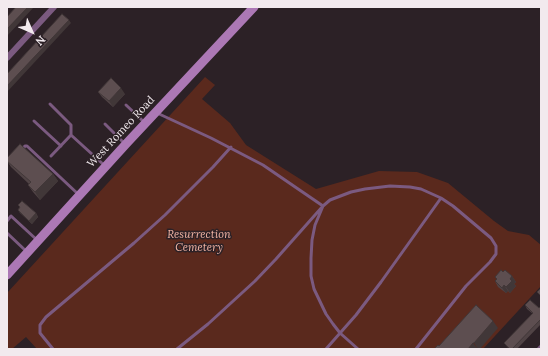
<!DOCTYPE html>
<style>
body{margin:0}
#map{position:relative;width:548px;height:356px;overflow:hidden;background:#2c2126;font-family:Lora,serif}
canvas{display:block}
.frame{position:absolute;inset:0;border:8px solid #f2eaee;pointer-events:none}
.north{position:absolute;left:12px;top:12px;width:40px;height:40px;-webkit-text-stroke:3px #2c2126;paint-order:stroke;rotate:135deg;font-size:11px;font-weight:700;line-height:16px;text-align:center;color:#f2eaee}
.north::after{content:'';display:block;margin:auto;width:14px;height:18px;background:#f2eaee;clip-path:polygon(50% 0,100% 100%,50% 72%,0 100%)}
</style>
<div id="map">
<canvas width="548" height="356"></canvas>
<div class="frame"></div>
<div class="north">N</div>
</div>
<script>
const ctx = document.querySelector('canvas').getContext('2d');
ctx.lineJoin = 'round';
function fillPath(path, color) { ctx.fillStyle = color; ctx.fill(path, 'evenodd'); }
const toPath = rows => new Path2D(rows.map(r => 'M' + r).join(''));
function strokePath(path, color, width, dash) { ctx.strokeStyle = color; ctx.lineWidth = width; ctx.lineCap = dash ? 'butt' : 'round'; ctx.setLineDash(dash || []); ctx.stroke(path); }
function drawText(font, color, halo, rows, align = 'center') {
  ctx.font = font + ' Lora,serif'; ctx.lineWidth = 3; ctx.setLineDash([]); ctx.textBaseline = 'middle'; ctx.strokeStyle = halo; ctx.fillStyle = color; for (const [text, x, y, turn = 0] of rows) {
    ctx.save(); ctx.translate(x, y); ctx.rotate((+turn || 0) * Math.PI / 180); ctx.textAlign = isNaN(turn) ? turn : align; if (halo) ctx.strokeText(text, 0, 0); ctx.fillText(text, 0, 0); ctx.restore();
  }
}
fillPath(toPath([
 [205,77,215,85,202,99,230,123,246,145,316,189,379,171,417,172,448,183,494,221,508,231,529,235,541,245,541,286,483,349,37,349,26,337,12,349,7,349,7,293]
]), '#5a291d');
strokePath(toPath([
 [50,104,71,125,71,135,104,165],
 [126,105,144,122],
 [157,113,211,138,263,165,323,206,315,225,312,240,311,258,311,276,314,289,326,314,333,324,340,333,358,349],
 [34,121,61,146],
 [105,124,124,143],
 [22,150,25,146,27,146,78,194],
 [51,156,71,135],
 [7,221,11,216,37,240],
 [7,233,26,251],
 [53,349,44,338,40,333,40,325,46,317,134,243,165,215,213,167,231,147],
 [177,349,208,324,255,281,276,259,323,206,330,200,351,192,365,189,390,186,410,187,421,189,441,198,453,206,491,238,496,246,496,254,490,262,466,286,416,349],
 [326,349,356,315,381,282,441,198]
]), '#7b5a80', 3);
strokePath(toPath([
 [7,58,54,7],
 [540,349,541,348]
]), '#7b5a80', 6);
strokePath(toPath([
 [7,275,126,144,254,7]
]), '#ac78b5', 9);
fillPath(toPath([
 [98,92,125,94,113,107,102,97],
 [7,158,53,174,58,181,40,200,33,192,28,185,29,184,11,167,7,161],
 [18,205,36,213,38,217,32,224,20,213,18,210,20,207],
 [503,272,512,276,516,282,514,284,516,286,510,293,508,291,506,293,498,287,495,281,497,279,495,277],
 [525,305,539,308,541,306,541,324,517,349,509,349,504,343,533,314,527,309]
]), '#504345');
fillPath(toPath([
 [28,7,34,7,7,36,7,29],
 [69,20,71,23,7,92,7,86],
 [121,88,125,94,113,107,109,101],
 [53,174,58,181,40,200,35,192],
 [36,213,38,217,32,224,29,221],
 [512,276,516,282,514,284,516,286,510,293,506,287,510,279],
 [504,285,508,291,506,293,502,288],
 [493,321,498,328,480,349,478,349,474,343],
 [473,343,478,349,468,349]
]), '#413738');
const building = toPath([
 [16,7,28,7,7,29,7,17,16,7],
 [62,14,69,20,7,86,7,74,62,14],
 [111,78,121,88,109,101,98,92,111,78],
 [20,144,53,174,35,192,28,185,31,182,7,161,7,158,20,144],
 [22,201,36,213,29,221,18,210,20,207,18,205,22,201],
 [501,270,503,272,505,270,512,276,510,279,512,281,506,287,504,285,502,288,495,281,497,279,495,277,501,270],
 [541,288,541,296,537,292,541,288],
 [530,300,539,308,541,306,541,319,512,349,510,349,504,343,533,313,525,305,530,300],
 [476,305,493,321,474,343,473,343,468,349,434,349,438,345,439,346,476,305]
]);
fillPath(building, '#5d4e50');
strokePath(building, '#413738', 1);
drawText('11px', '#f2eaee', '#2c2126', [
 ["West Romeo Road",121,132,-47]
]);
drawText('italic 11px', '#f2b4a4', '#2c2126', [
 ["Resurrection",199,235],
 ["Cemetery",199,248]
]);
</script>
